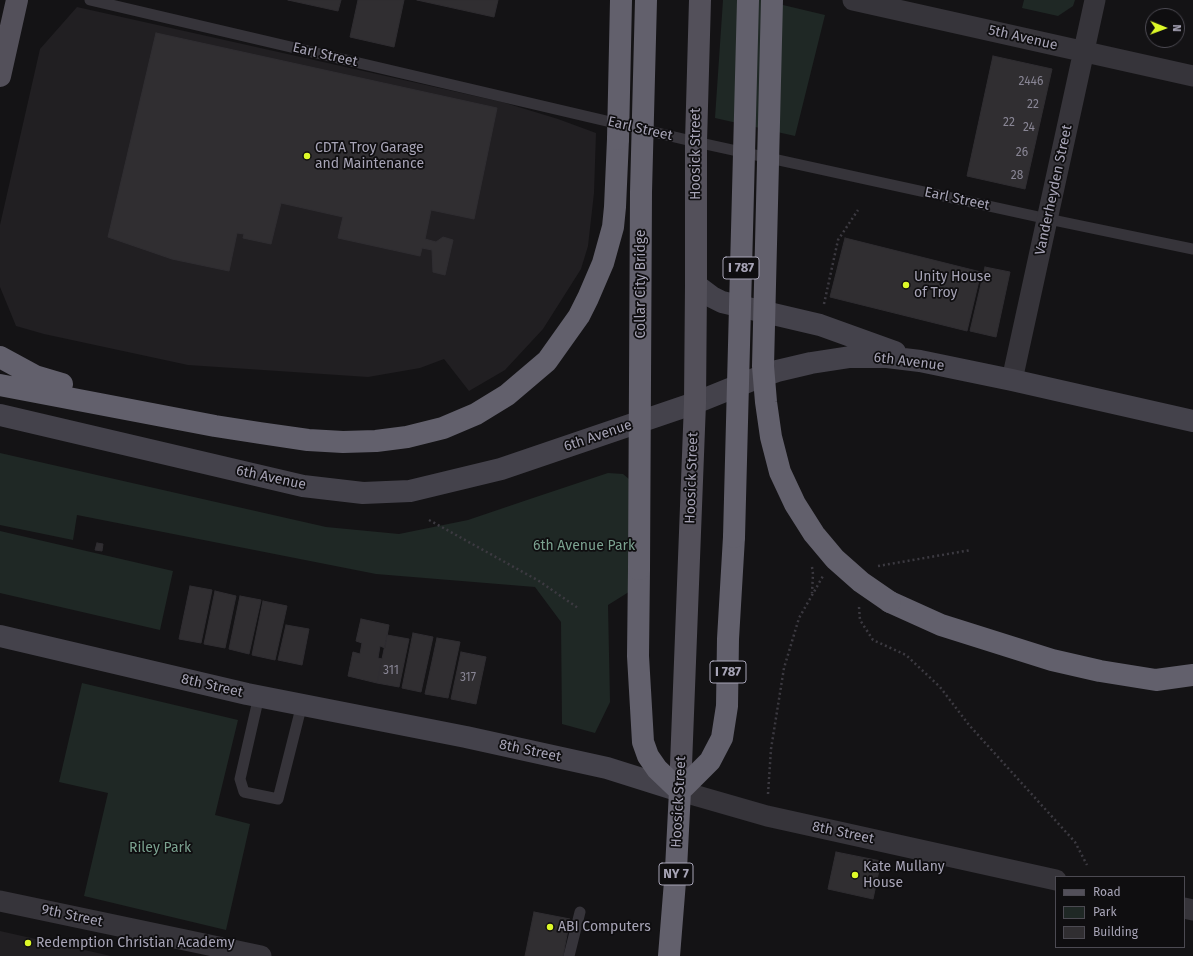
<!DOCTYPE html>
<style>
body{margin:0}
#map{position:relative;width:1193px;height:956px;overflow:hidden;background:#141315;font-family:"Fira Sans",sans-serif}
canvas{display:block}
.legend{position:absolute;left:1055px;top:876px;width:130px;height:72px;box-sizing:border-box;background:#0f0e10;border:1px solid #4c4a52;margin:0;padding:5px 7px;list-style:none;font-size:12px;color:#a7a4b6}
.legend li{display:flex;align-items:center;gap:8px;height:20px}
.legend b{width:20px;border:1px solid #4c4a52}
.north{position:absolute;left:1145px;top:8px;width:40px;height:40px;box-sizing:border-box;background:#0f0e10;border:1px solid #4c4a52;border-radius:50%;rotate:91deg;font-size:11px;font-weight:700;line-height:16px;text-align:center;color:#a7a4b6}
.north::after{content:'';display:block;margin:auto;width:14px;height:18px;background:#ddf928;clip-path:polygon(50% 0,100% 100%,50% 72%,0 100%)}
</style>
<div id="map">
<canvas width="1193" height="956"></canvas>
<ul class="legend">
<li><b style="height:5px;background:#53505a"></b>Road</li>
<li><b style="height:11px;background:#1f2825"></b>Park</li>
<li><b style="height:11px;background:#302e31"></b>Building</li>
</ul>
<div class="north">N</div>
</div>
<script>
const ctx = document.querySelector('canvas').getContext('2d');
ctx.lineJoin = 'round';
function fillPath(path, color) { ctx.fillStyle = color; ctx.fill(path, 'evenodd'); }
const toPath = rows => new Path2D(rows.map(r => 'M' + r).join(''));
function strokePath(path, color, width, dash) { ctx.strokeStyle = color; ctx.lineWidth = width; ctx.lineCap = dash ? 'butt' : 'round'; ctx.setLineDash(dash || []); ctx.stroke(path); }
function drawText(font, color, halo, rows, align = 'center') {
  ctx.font = font + ' "Fira Sans",sans-serif'; ctx.lineWidth = 3.5; ctx.setLineDash([]); ctx.textBaseline = 'middle'; ctx.strokeStyle = halo; ctx.fillStyle = color; for (const [text, x, y, turn = 0] of rows) {
    ctx.save(); ctx.translate(x, y); ctx.rotate((+turn || 0) * Math.PI / 180); ctx.textAlign = isNaN(turn) ? turn : align; if (halo) ctx.strokeText(text, 0, 0); ctx.fillText(text, 0, 0); ctx.restore();
  }
}
fillPath(toPath([
 [77,7,502,102,558,119,596,133,594,193,588,246,581,269,543,329,505,370,469,391,444,359,420,368,368,377,188,365,44,334,16,326,0,287,0,225,40,49],
 [0,931,111,956,0,956]
]), '#211f22');
fillPath(toPath([
 [723,0,762,0,825,15,795,136,715,118],
 [1024,0,1075,0,1073,6,1058,16,1022,8],
 [0,453,326,527,399,534,468,520,530,499,608,473,623,474,648,495,648,580,608,605,610,702,595,733,562,724,561,622,535,587,376,574,77,515,73,540,0,525],
 [0,531,173,571,160,630,0,593],
 [82,683,238,720,215,815,250,824,226,930,84,896,108,793,59,782]
]), '#1f2825');
const building = toPath([
 [288,0,341,0,338,11,288,0],
 [358,0,404,0,394,47,350,37,358,0],
 [417,0,498,0,494,17,417,0],
 [156,33,497,108,474,219,431,210,425,239,436,242,443,237,453,240,445,275,433,272,432,250,422,248,420,256,338,238,343,217,281,203,271,244,243,238,244,234,237,233,229,271,172,259,108,237,156,33],
 [993,56,1052,69,1025,189,967,176,993,56],
 [845,238,981,272,967,331,830,297,845,238],
 [985,267,1010,272,996,337,970,331,985,267],
 [97,543,103,544,102,551,95,550,97,543],
 [190,586,212,590,201,643,179,639,190,586],
 [215,591,236,596,225,648,204,644,215,591],
 [240,596,261,600,249,654,229,649,240,596],
 [263,601,287,606,275,660,252,655,263,601],
 [361,619,389,625,385,648,380,646,378,658,382,659,377,683,348,676,353,652,360,654,362,643,356,641,361,619],
 [286,625,309,629,302,665,278,660,286,625],
 [413,633,433,637,421,692,402,688,413,633],
 [387,635,409,639,399,687,377,683,387,635],
 [437,638,460,642,448,698,425,694,437,638],
 [461,652,486,657,476,704,451,699,461,652],
 [836,852,881,861,873,899,828,889,836,852],
 [534,912,570,919,563,956,525,956,534,912]
]);
fillPath(building, '#302e31');
strokePath(building, '#2f2d31', 1);
strokePath(toPath([
 [824,304,838,240,858,210],
 [429,520,539,581,578,608],
 [878,566,971,550],
 [812,567,813,574,812,593],
 [859,607,860,620,873,640,906,655,940,687,969,725,1075,842,1087,865],
 [768,794,771,749,784,668,799,618,823,576]
]), '#3c3a41', 2.5, [2, 3]);
strokePath(toPath([
 [90,0,696,142,1048,219,1193,249],
 [259,696,240,779,244,792,278,799,302,704],
 [569,956,580,912]
]), '#36343a', 11);
strokePath(toPath([
 [853,0,1193,76],
 [1012,380,1095,0],
 [680,791,767,816,1056,880],
 [0,901,261,956],
 [1184,908,1193,910]
]), '#36343a', 21);
strokePath(toPath([
 [696,285,712,297,722,302,820,325,895,352],
 [0,415,303,486,363,493,410,491,501,469,695,403,757,378,777,371,811,363,850,357,887,357,920,361,1012,380,1193,421],
 [0,636,247,694,466,737,607,768,680,791]
]), '#44424b', 22);
strokePath(toPath([
 [0,76,17,0],
 [680,791,695,403,696,285,696,142,700,0]
]), '#53505a', 22);
strokePath(toPath([
 [0,357,35,376,62,384],
 [0,385,215,426,260,433,308,440,343,442,376,441,407,437,443,428,476,414,507,395,547,361,579,316,588,298,603,263,613,227,615,207,618,139],
 [639,569,638,656,643,742,648,756,657,769,680,791],
 [890,602,941,625,1052,660,1100,671,1156,680,1193,675],
 [680,791,710,761,722,738,727,706,728,639,734,537],
 [669,956,676,869,680,791]
]), '#62606c', 22);
strokePath(toPath([
 [772,0,763,366,766,402,771,437,780,472,795,504,814,534,835,559,861,582,890,602],
 [618,139,621,0],
 [734,537,748,0],
 [639,569,641,192,646,0]
]), '#62606c', 22);
for (const [x, y, r, color] of [
 [307,156,4,"#ddf928"],
 [906,285,4,"#ddf928"],
 [855,875,4,"#ddf928"],
 [550,927,4,"#ddf928"],
 [28,943,4,"#ddf928"]
]) { const dot = new Path2D(); dot.arc(x, y, r, 0, 2 * Math.PI); ctx.fillStyle = color; ctx.fill(dot); strokePath(dot, '#0f0e10', 1.5); }
drawText('12px', '#898695', null, [
 ["2446",1031,82],
 ["22",1033,105],
 ["22",1009,123],
 ["24",1029,128],
 ["26",1022,153],
 ["28",1017,176],
 ["311",391,671],
 ["317",468,678]
]);
for (const [x, y, w] of [
 [741,268,36],
 [728,672,36],
 [676,874,34]
]) { const box = new Path2D(); box.roundRect(x - w / 2, y - 11, w, 22, 3); ctx.fillStyle = '#0f0e10'; ctx.fill(box); strokePath(box, '#a7a4b6', 1); }
drawText('bold 13px', '#a7a4b6', null, [
 ["I 787",741,268],
 ["I 787",728,672],
 ["NY 7",676,874]
]);
drawText('14px', '#a7a4b6', '#0f0e10', [
 ["5th Avenue",1023,38,13],
 ["Earl Street",325,55,13],
 ["Earl Street",640,129,13],
 ["Hoosick Street",696,154,-90],
 ["Vanderheyden Street",1054,190,-78],
 ["Earl Street",957,199,12],
 ["Collar City Bridge",641,284,-90],
 ["6th Avenue",909,362,7],
 ["6th Avenue",598,436,-19],
 ["6th Avenue",271,478,12],
 ["Hoosick Street",692,478,-88],
 ["8th Street",212,686,13],
 ["8th Street",530,751,12],
 ["Hoosick Street",679,802,-87],
 ["8th Street",843,833,12],
 ["9th Street",72,916,12]
]);
drawText('14px', '#a7a4b6', '#0f0e10', [
 ["CDTA Troy Garage",315,148],
 ["and Maintenance",315,164],
 ["Unity House",914,277],
 ["of Troy",914,293],
 ["Kate Mullany",863,867],
 ["House",863,883],
 ["ABI Computers",558,927],
 ["Redemption Christian Academy",36,943]
], 'left');
drawText('14px', '#7ba290', '#0f0e10', [
 ["6th Avenue Park",584,546],
 ["Riley Park",160,848]
]);
</script>
